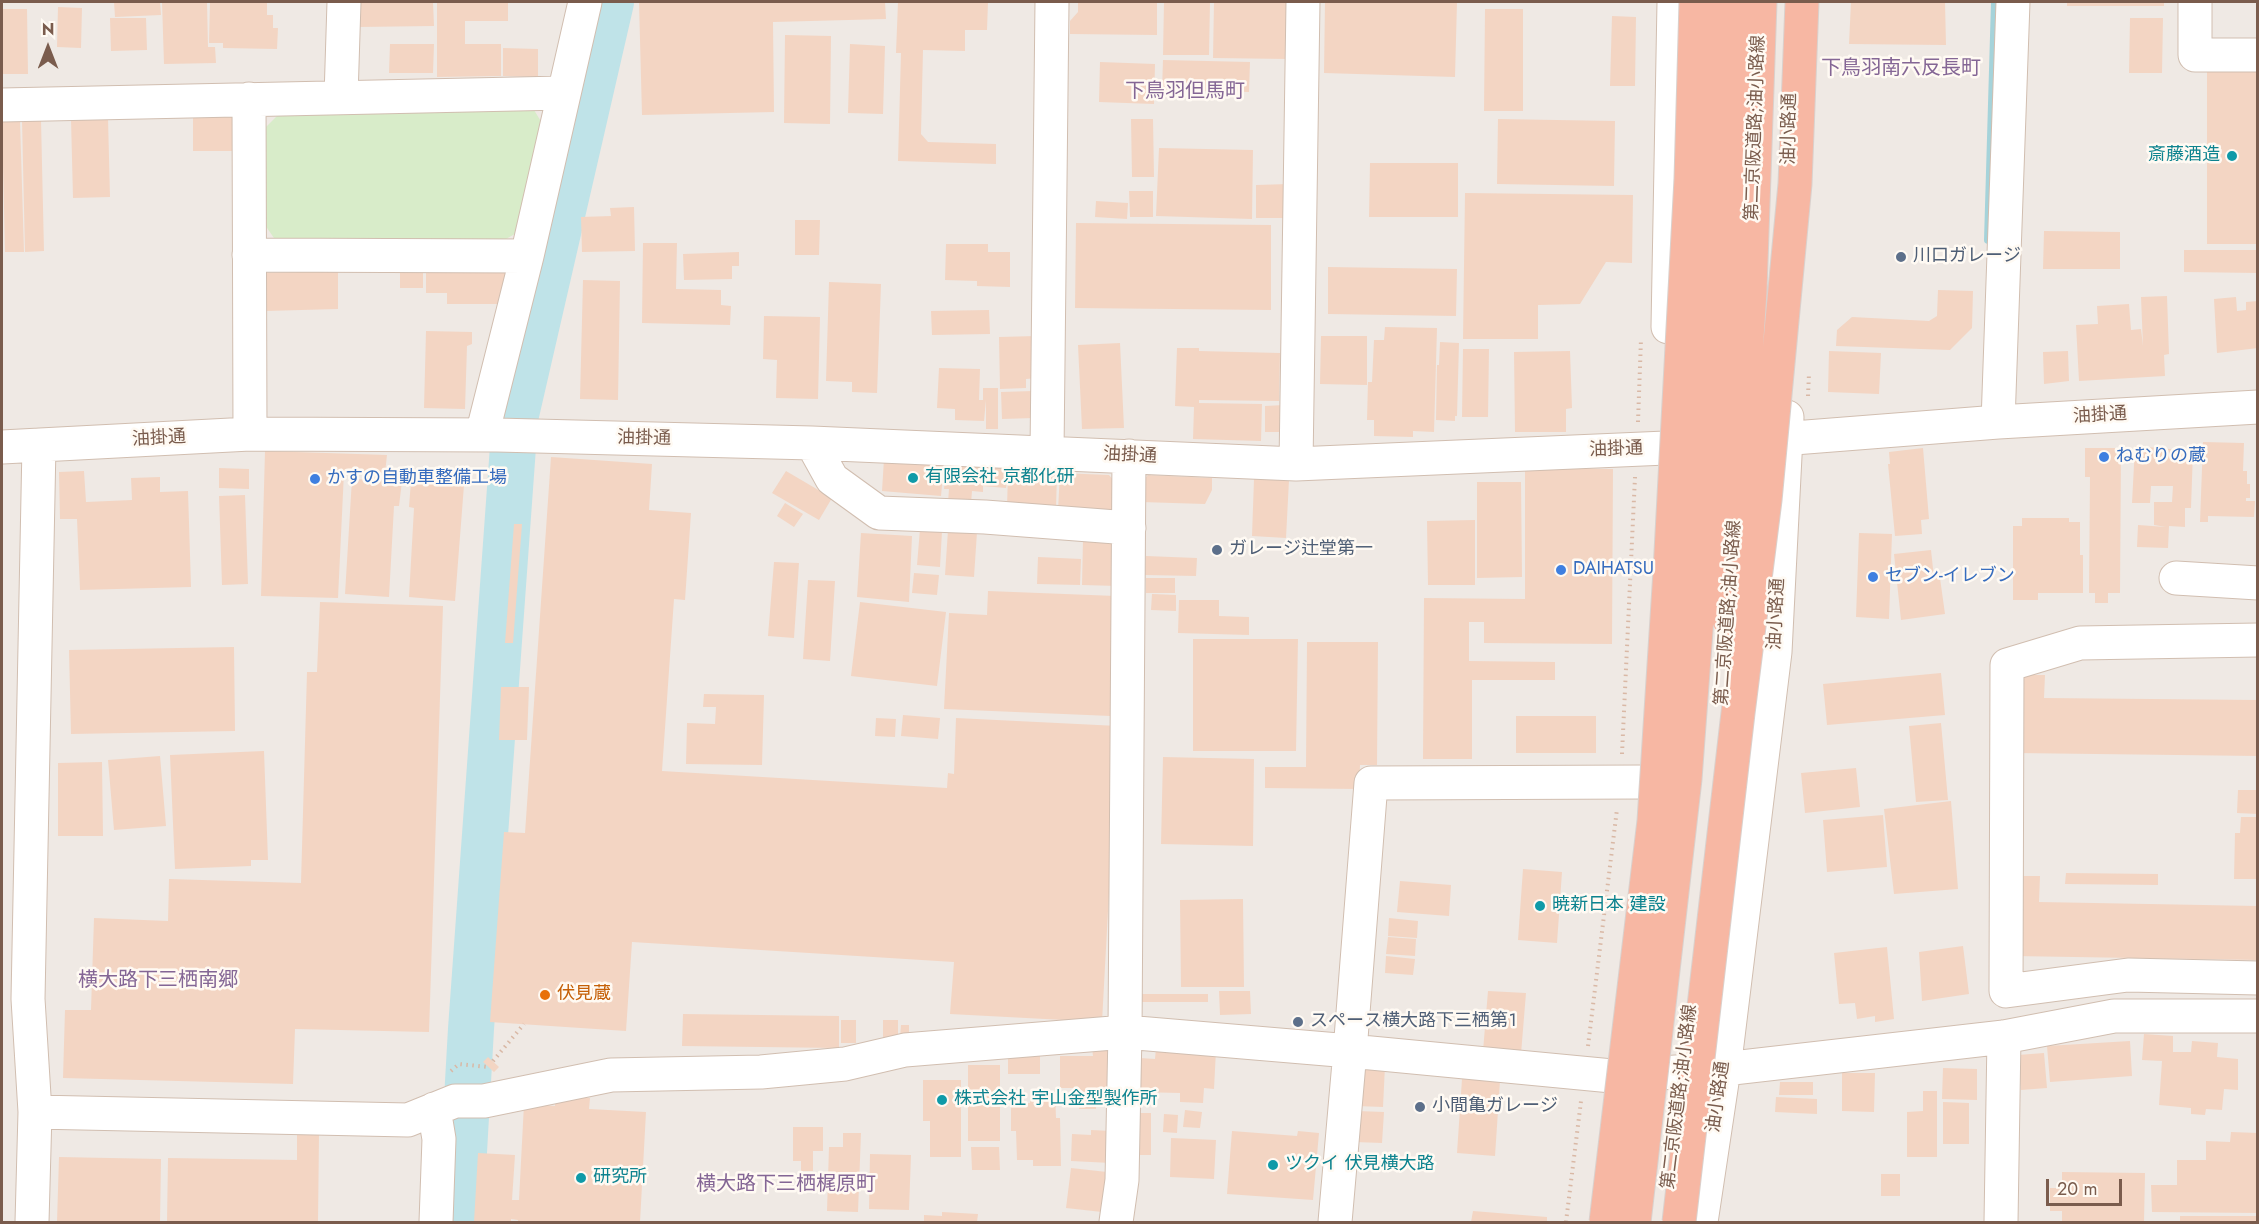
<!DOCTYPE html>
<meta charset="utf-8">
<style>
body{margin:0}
#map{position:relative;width:2259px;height:1224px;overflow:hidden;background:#fdf6ec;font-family:Jost,sans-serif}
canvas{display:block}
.frame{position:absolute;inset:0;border:3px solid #7a5c4d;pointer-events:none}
.north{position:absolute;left:18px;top:18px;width:60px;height:60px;-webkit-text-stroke:4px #fffaf3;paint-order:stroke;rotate:0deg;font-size:16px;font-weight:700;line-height:24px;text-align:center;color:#7a5c4d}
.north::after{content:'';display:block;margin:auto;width:21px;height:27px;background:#7a5c4d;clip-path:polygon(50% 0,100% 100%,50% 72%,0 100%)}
.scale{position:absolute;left:2046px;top:1179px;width:76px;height:27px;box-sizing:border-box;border:3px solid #7a5c4d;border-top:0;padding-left:8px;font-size:18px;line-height:21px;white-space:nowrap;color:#7a5c4d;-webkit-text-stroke:4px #fffaf3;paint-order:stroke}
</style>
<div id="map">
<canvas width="2259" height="1224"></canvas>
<div class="frame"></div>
<div class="north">N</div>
<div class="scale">20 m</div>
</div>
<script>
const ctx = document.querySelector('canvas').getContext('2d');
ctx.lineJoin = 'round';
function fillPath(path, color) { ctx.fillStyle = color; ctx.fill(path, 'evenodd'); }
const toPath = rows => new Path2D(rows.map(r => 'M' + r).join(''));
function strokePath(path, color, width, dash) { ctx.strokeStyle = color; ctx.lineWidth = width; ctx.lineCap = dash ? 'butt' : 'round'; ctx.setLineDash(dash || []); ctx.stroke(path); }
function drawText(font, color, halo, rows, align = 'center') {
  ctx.font = font + ' Jost,"Noto Sans JP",sans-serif'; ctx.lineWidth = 5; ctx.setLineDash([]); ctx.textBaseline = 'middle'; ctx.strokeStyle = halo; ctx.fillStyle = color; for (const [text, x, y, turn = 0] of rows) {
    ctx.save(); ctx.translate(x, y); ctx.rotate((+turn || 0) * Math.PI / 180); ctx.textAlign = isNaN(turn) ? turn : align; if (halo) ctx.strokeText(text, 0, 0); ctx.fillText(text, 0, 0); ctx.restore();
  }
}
fillPath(toPath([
 [2,2,2257,2,2257,1222,2,1222]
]), '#efe9e4');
fillPath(toPath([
 [534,110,545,128,520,231,499,243,274,238,265,225,266,127,279,114]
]), '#d8ecc9');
strokePath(toPath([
 [1988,240,1995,2]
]), '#a5d3da', 8);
strokePath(toPath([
 [460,1222,471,1029,515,419,611,2]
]), '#bfe3e8', 46);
fillPath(toPath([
 [114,2,160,2,161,15,115,17],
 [162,2,207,2,208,47,215,47,216,63,164,64],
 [210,2,267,2,267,15,273,15,273,28,278,28,277,49,223,48,223,43,209,43],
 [357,2,433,2,434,26,358,27],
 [437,2,508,2,508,21,465,21,465,44,501,44,501,76,437,77],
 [639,2,885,2,886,19,773,22,774,112,642,115],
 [898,2,988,2,987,30,965,30,965,51,923,50,921,134,928,142,996,144,996,164,898,161,901,53,896,53],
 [1089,2,1157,2,1157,35,1070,34,1070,21,1078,12,1078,3],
 [1164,2,1210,2,1209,55,1163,55],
 [1214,2,1287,2,1289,59,1213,58],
 [1325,2,1457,2,1455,77,1324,73],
 [1851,2,1945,2,1946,45,1849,44],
 [2067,2,2164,2,2164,6,2067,6],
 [58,7,82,8,81,48,57,47],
 [2,9,27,9,28,74,2,74],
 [1485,9,1523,9,1523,111,1484,111],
 [1612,16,1636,17,1635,86,1610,86],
 [110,18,146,18,147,50,111,51],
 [2130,18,2163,18,2162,73,2129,73],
 [785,35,831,36,830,124,784,123],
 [390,44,434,44,433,73,389,73],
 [850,44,885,46,883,114,848,113],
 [503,48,538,49,538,77,503,76],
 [1163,60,1250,62,1249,92,1162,90],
 [1100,62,1155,64,1154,104,1099,102],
 [2207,69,2258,69,2258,244,2207,244],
 [193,116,236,116,236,151,193,151],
 [108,118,110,197,73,198,71,119],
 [1131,119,1153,119,1154,177,1132,177],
 [1498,119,1615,121,1614,186,1497,184],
 [22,120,41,120,44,251,25,252],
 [2,121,20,121,24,252,5,252],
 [1159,148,1253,150,1252,219,1156,216],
 [1370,163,1458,163,1458,217,1369,217],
 [1289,184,1289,218,1256,218,1256,185],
 [1129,191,1153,191,1153,217,1130,217],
 [1465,193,1633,195,1632,263,1606,262,1580,304,1538,305,1538,339,1463,339],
 [1096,201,1128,203,1127,219,1095,217],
 [634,207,635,251,582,252,581,217,611,216,610,208],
 [795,220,820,220,819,255,795,255],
 [1076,223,1271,225,1271,310,1075,308],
 [2044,231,2120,232,2120,269,2043,269],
 [643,243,677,243,676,289,721,290,721,305,731,306,730,325,642,323],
 [946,244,988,244,988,252,1010,252,1010,287,977,286,977,281,945,280],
 [2184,250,2258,250,2258,273,2184,272],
 [739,252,739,266,732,266,732,279,684,280,683,254],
 [400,261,423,261,423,288,400,288],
 [426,266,449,266,449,273,505,273,505,304,447,304,447,293,426,293],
 [1328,267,1457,269,1456,316,1328,314],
 [338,271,338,309,265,311,264,273],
 [583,280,620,281,618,400,580,399],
 [829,282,881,284,877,393,852,392,852,382,826,381],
 [1938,290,1973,291,1972,328,1950,350,1836,346,1837,330,1852,317,1929,321,1937,316],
 [2167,296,2169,354,2164,355,2165,376,2079,381,2076,325,2098,324,2097,306,2129,304,2131,330,2141,329,2143,346,2141,297],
 [2236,297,2237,311,2246,310,2246,302,2258,301,2258,348,2217,353,2214,299],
 [989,310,990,334,932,335,931,311],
 [764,316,820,317,818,399,776,398,777,360,763,359],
 [1385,327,1437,328,1434,432,1413,431,1413,437,1374,436,1374,420,1367,420,1368,382,1372,382,1374,340,1384,340],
 [426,331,472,332,472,344,467,346,465,409,424,408],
 [1036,336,1037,378,1026,379,1026,388,1000,389,999,337],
 [1321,336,1367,336,1367,385,1320,384],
 [1440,342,1459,343,1457,416,1455,416,1455,421,1436,420,1437,365,1439,365],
 [1120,343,1124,428,1082,429,1078,345],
 [1177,348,1199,348,1199,351,1280,353,1279,401,1199,400,1199,403,1262,404,1261,441,1193,439,1194,407,1175,406],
 [1463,349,1489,349,1488,417,1462,417],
 [1570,351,1572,408,1566,409,1566,432,1515,432,1514,352],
 [1829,351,1881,353,1879,394,1828,392],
 [2068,351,2069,381,2044,384,2043,352],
 [939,368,980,369,979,400,983,400,983,388,998,388,998,429,986,429,986,400,984,421,955,420,955,409,937,408],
 [1033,391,1034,418,1002,419,1001,392],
 [1284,405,1284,432,1265,432,1265,406],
 [2203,442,2244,443,2243,471,2247,471,2247,484,2250,484,2250,498,2246,498,2246,501,2255,501,2254,517,2208,516,2208,522,2200,522],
 [2135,446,2193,451,2191,508,2185,508,2185,527,2169,526,2168,548,2137,547,2138,525,2166,527,2154,525,2154,502,2172,502,2173,486,2151,486,2150,503,2132,503],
 [1923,448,1929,519,1921,520,1922,534,1895,536,1888,464,1890,464,1889,452],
 [2085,448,2121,448,2120,593,2108,593,2108,603,2095,603,2095,593,2089,593,2090,477,2085,477],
 [265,451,387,455,385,473,344,472,338,598,261,596],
 [551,457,652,464,649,510,691,513,685,600,674,599,662,771,947,788,948,773,954,774,956,718,1118,726,1102,1022,950,1014,954,962,632,942,626,1031,490,1022,504,832,525,833],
 [884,459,944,464,941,496,882,491],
 [947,460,1008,464,1008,471,1057,473,1056,509,1007,507,1008,474,1006,488,983,486,983,492,972,491,971,504,948,503,949,489,944,489],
 [219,468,249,469,249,489,219,488],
 [1525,468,1613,469,1612,644,1484,643,1484,622,1469,622,1469,661,1555,662,1555,680,1472,680,1472,759,1423,759,1424,598,1525,599],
 [84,471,86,502,132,500,131,478,160,477,160,492,188,491,191,587,80,590,77,519,60,519,59,472],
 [786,471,832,498,819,520,772,493],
 [1060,473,1109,475,1114,481,1112,513,1058,510],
 [1148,475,1212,478,1212,490,1205,504,1141,502,1140,484],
 [352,479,402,481,399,506,394,506,389,597,345,594],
 [1254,479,1289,480,1286,538,1252,536],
 [411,481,464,485,455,601,409,597,414,508,409,507],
 [1477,482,1521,482,1522,577,1477,578],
 [245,495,248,584,222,585,219,496],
 [785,503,803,514,794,527,777,516],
 [2022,518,2069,518,2069,522,2080,522,2080,555,2083,555,2083,593,2038,593,2038,600,2013,600,2013,526,2022,526],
 [1475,520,1475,585,1428,585,1427,521],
 [514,524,522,524,513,643,505,643],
 [920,529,942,531,940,567,917,565],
 [948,530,977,532,974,577,945,575],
 [861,533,912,536,909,602,857,597],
 [1859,533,1892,534,1889,619,1856,617],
 [1083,540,1120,541,1118,586,1082,585],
 [1931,550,1934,578,1940,578,1945,614,1901,620,1894,554],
 [1146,556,1197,558,1196,576,1145,575],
 [1038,557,1081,559,1080,585,1037,584],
 [774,562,799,563,794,638,768,636],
 [914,573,939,575,937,595,912,593],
 [1146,578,1175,578,1175,593,1146,593],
 [808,580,835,581,830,661,803,659],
 [988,591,1116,596,1111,716,944,709,949,613,987,615],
 [1152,594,1176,595,1176,611,1151,610],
 [1179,600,1219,600,1219,616,1249,617,1249,635,1178,633],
 [320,602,443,606,429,1032,295,1029,293,1084,63,1078,65,1010,91,1010,94,918,168,921,169,879,301,883,307,672,317,672],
 [860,602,946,612,937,686,851,676],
 [1193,639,1298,639,1296,751,1193,751],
 [1307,642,1378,642,1377,765,1360,765,1359,789,1265,788,1265,767,1306,767],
 [234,647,235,731,71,734,69,650],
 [1941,673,1945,715,1827,725,1823,684],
 [2021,675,2045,675,2044,698,2258,700,2258,756,2015,753],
 [501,687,529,687,527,740,499,740],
 [704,694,764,695,762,765,686,764,687,723,715,724,716,707,703,707],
 [903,715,940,718,938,739,901,736],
 [1516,716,1596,716,1596,753,1516,753],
 [876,718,896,719,895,737,875,736],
 [1941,723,1948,800,1916,802,1909,726],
 [264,751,268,860,251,860,251,866,175,869,170,755],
 [160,756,166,826,114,830,108,760],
 [1163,757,1254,759,1253,846,1161,844],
 [102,762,103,836,58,836,58,763],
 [1856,768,1860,807,1805,813,1801,773],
 [2238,790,2258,790,2258,814,2237,813],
 [1951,801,1958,889,1894,894,1884,809],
 [1883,815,1887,867,1827,872,1823,820],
 [2241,817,2258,817,2258,879,2234,879,2235,833,2240,833],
 [1523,869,1562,872,1557,943,1518,940],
 [2066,873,2158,874,2158,885,2065,884],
 [2018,876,2040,876,2039,902,2258,906,2258,960,2013,956],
 [1400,881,1451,885,1449,916,1397,912],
 [1243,899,1244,987,1181,987,1180,900],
 [1389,918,1418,921,1417,938,1388,936],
 [1388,937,1416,939,1415,956,1386,954],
 [1963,946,1969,994,1922,1001,1919,952],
 [1887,947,1894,1019,1875,1022,1875,1016,1857,1019,1855,1003,1839,1004,1834,953],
 [1386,956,1415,959,1413,975,1385,973],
 [1219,991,1250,991,1251,1014,1220,1015],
 [1488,991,1526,993,1521,1054,1483,1051],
 [1140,994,1208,994,1208,1002,1140,1002],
 [683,1014,839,1016,839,1048,682,1046],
 [841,1020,856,1020,856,1043,841,1043],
 [883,1020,898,1020,898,1040,883,1040],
 [901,1025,909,1025,909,1038,900,1038],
 [2144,1034,2173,1036,2173,1052,2191,1052,2192,1041,2218,1043,2217,1057,2238,1059,2238,1090,2224,1089,2222,1110,2206,1109,2205,1115,2191,1114,2191,1108,2159,1105,2162,1061,2142,1060],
 [2130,1041,2132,1076,2050,1082,2047,1046],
 [1107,1047,1108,1066,1112,1066,1113,1101,1096,1102,1096,1109,1079,1109,1078,1088,1060,1088,1060,1056,1093,1056,1092,1048],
 [1156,1048,1216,1050,1214,1089,1204,1088,1203,1103,1180,1102,1180,1093,1139,1092,1140,1058,1155,1059],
 [1008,1052,1040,1052,1040,1074,1008,1074],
 [2044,1053,2047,1088,2021,1090,2018,1055],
 [488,1057,499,1067,494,1072,483,1062],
 [968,1065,1000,1065,1000,1141,968,1141],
 [1369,1065,1385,1066,1383,1107,1356,1106,1357,1075],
 [1943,1068,1977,1069,1977,1100,1942,1099],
 [1842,1073,1875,1073,1874,1112,1842,1111],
 [1462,1079,1500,1081,1495,1156,1457,1153],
 [923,1080,961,1080,961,1157,930,1157,930,1121,923,1121],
 [1780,1082,1813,1082,1813,1095,1779,1095],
 [1030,1091,1055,1091,1056,1118,1060,1118,1061,1166,1033,1166,1033,1160,1017,1160,1016,1131,1011,1131,1011,1103,1030,1103],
 [1923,1091,1937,1091,1937,1157,1907,1157,1907,1112,1923,1111],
 [555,1096,590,1098,589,1109,646,1112,640,1222,518,1222,518,1220,511,1219,511,1222,474,1222,478,1153,515,1155,512,1200,519,1200,524,1104,555,1106],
 [1776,1097,1817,1099,1817,1114,1775,1112],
 [1943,1102,1969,1103,1969,1144,1943,1144],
 [1185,1110,1202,1112,1200,1128,1183,1127],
 [1357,1111,1384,1112,1382,1143,1355,1142],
 [1140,1113,1151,1113,1151,1155,1140,1155],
 [1164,1114,1178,1115,1177,1133,1163,1132],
 [793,1127,823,1127,823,1151,813,1151,813,1171,801,1171,801,1161,793,1161],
 [1091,1130,1112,1131,1111,1163,1071,1161,1072,1134,1091,1135],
 [1232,1131,1297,1136,1298,1131,1319,1133,1313,1200,1227,1194],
 [2231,1132,2258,1133,2258,1213,2152,1212,2151,1185,2177,1185,2177,1160,2206,1160,2206,1141,2230,1142],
 [843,1133,861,1133,858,1212,827,1211,829,1147,843,1147],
 [297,1135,319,1135,318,1222,167,1222,168,1158,297,1160],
 [1171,1138,1216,1140,1214,1179,1170,1177],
 [971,1147,999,1147,1000,1170,972,1170],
 [870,1154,911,1155,909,1210,869,1209],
 [59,1157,161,1159,160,1222,57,1222],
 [1071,1168,1107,1172,1102,1212,1066,1208],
 [2062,1172,2145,1173,2144,1222,2062,1222,2062,1211,2050,1211,2050,1188,2062,1188],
 [1881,1174,1900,1174,1900,1196,1881,1196],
 [1473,1211,1547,1217,1547,1222,1471,1222],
 [942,1212,978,1214,977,1222,924,1222,924,1215,942,1216],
 [2180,1216,2258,1216,2258,1222,2180,1222]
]), '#f3d5c3');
const minor = toPath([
 [2195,2,2195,55,2258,55],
 [341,97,344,2],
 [249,99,250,434],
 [2,105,563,93],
 [249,255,527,256],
 [1668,327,1674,2],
 [1998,422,2013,2],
 [482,435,527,256,585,2],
 [812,443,832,479,879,513,985,517,1129,528],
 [2,447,250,434,497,435,812,443,1296,464,1666,448,1998,422,2258,407],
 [1047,452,1052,2],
 [1296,464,1303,2],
 [2176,578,2258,583],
 [2258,640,2080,643,2007,665,2006,991,2128,975,2258,978],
 [434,1109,439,1139,436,1222],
 [35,1112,408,1120,455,1101,484,1101,611,1075,761,1072,845,1064,905,1050,1125,1032,1350,1051,1612,1076,1724,1069,2004,1037,2114,1016,2258,1016],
 [32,1222,35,1112,28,999,39,445],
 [1116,1222,1122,1180,1125,1032,1129,456],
 [1335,1222,1350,1051,1371,783,1646,782],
 [1701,1222,1724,1069,1775,652,1787,417],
 [2001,1222,2004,1037]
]);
strokePath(minor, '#d1beb0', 35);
strokePath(toPath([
 [1808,396,1809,374],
 [1638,422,1641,339],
 [1622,754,1635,477],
 [1588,1046,1617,809],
 [493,1061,524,1024],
 [451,1071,459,1064,488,1067],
 [1566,1222,1581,1101]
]), '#d9b8a5', 4, [1.5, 4.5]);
strokePath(minor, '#fff', 33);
const highwayBridge = toPath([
 [1729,620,1750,291,1760,2],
 [1606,1222,1654,821,1670,571,1691,179,1696,2],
 [1634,1222,1685,779,1704,523,1720,241,1727,2],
 [1679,1222,1738,713,1765,500,1795,184,1802,2]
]);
strokePath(highwayBridge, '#dad1cd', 35, []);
strokePath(highwayBridge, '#f7b7a3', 33);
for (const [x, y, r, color] of [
 [2232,156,6,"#0f9aa8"],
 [1901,257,6,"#5c6f8a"],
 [2104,457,6,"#3f7fe0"],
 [913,478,6,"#0f9aa8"],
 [315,479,6,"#3f7fe0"],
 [1217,550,6,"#5c6f8a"],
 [1561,570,6,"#3f7fe0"],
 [1873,577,6,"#3f7fe0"],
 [1540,906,6,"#0f9aa8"],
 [545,995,6,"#e8710a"],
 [1298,1022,6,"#5c6f8a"],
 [942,1100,6,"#0f9aa8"],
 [1420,1107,6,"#5c6f8a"],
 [1273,1165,6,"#0f9aa8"],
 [581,1178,6,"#0f9aa8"]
]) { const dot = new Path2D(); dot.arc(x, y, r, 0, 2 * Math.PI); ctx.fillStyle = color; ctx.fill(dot); strokePath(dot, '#fffaf3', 2); }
drawText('18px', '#7a5c4d', '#fffaf3', [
 ["第二京阪道路;油小路線",1756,128,-88],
 ["油小路通",1790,129,-89],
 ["油掛通",2100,416,-3],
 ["油掛通",159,439,-3],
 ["油掛通",644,439,1],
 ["油掛通",1616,450,-2],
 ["油掛通",1130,456,3],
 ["第二京阪道路;油小路線",1729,613,-86],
 ["油小路通",1777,614,-87],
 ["第二京阪道路;油小路線",1680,1097,-83],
 ["油小路通",1719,1097,-82]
]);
drawText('18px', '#0d838f', '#fffaf3', [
 ["斎藤酒造",2220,156,"right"],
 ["有限会社 京都化研",925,478],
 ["暁新日本 建設",1552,906],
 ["株式会社 宇山金型製作所",954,1100],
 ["ツクイ 伏見横大路",1285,1165],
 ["研究所",593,1178]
], 'left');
drawText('18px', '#4e5e75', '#fffaf3', [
 ["川口ガレージ",1913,257],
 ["ガレージ辻堂第一",1229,550],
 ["スペース横大路下三栖第１",1310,1022],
 ["小間亀ガレージ",1432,1107]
], 'left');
drawText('18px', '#366cbe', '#fffaf3', [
 ["ねむりの蔵",2116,457],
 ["かすの自動車整備工場",327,479],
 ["DAIHATSU",1573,570],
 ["セブン-イレブン",1885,577]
], 'left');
drawText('18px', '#c56008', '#fffaf3', [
 ["伏見蔵",557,995]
], 'left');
drawText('20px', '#846695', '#fffaf3', [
 ["下鳥羽南六反長町",1901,69],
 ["下鳥羽但馬町",1185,92],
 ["横大路下三栖南郷",158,981],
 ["横大路下三栖梶原町",786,1185]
]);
</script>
